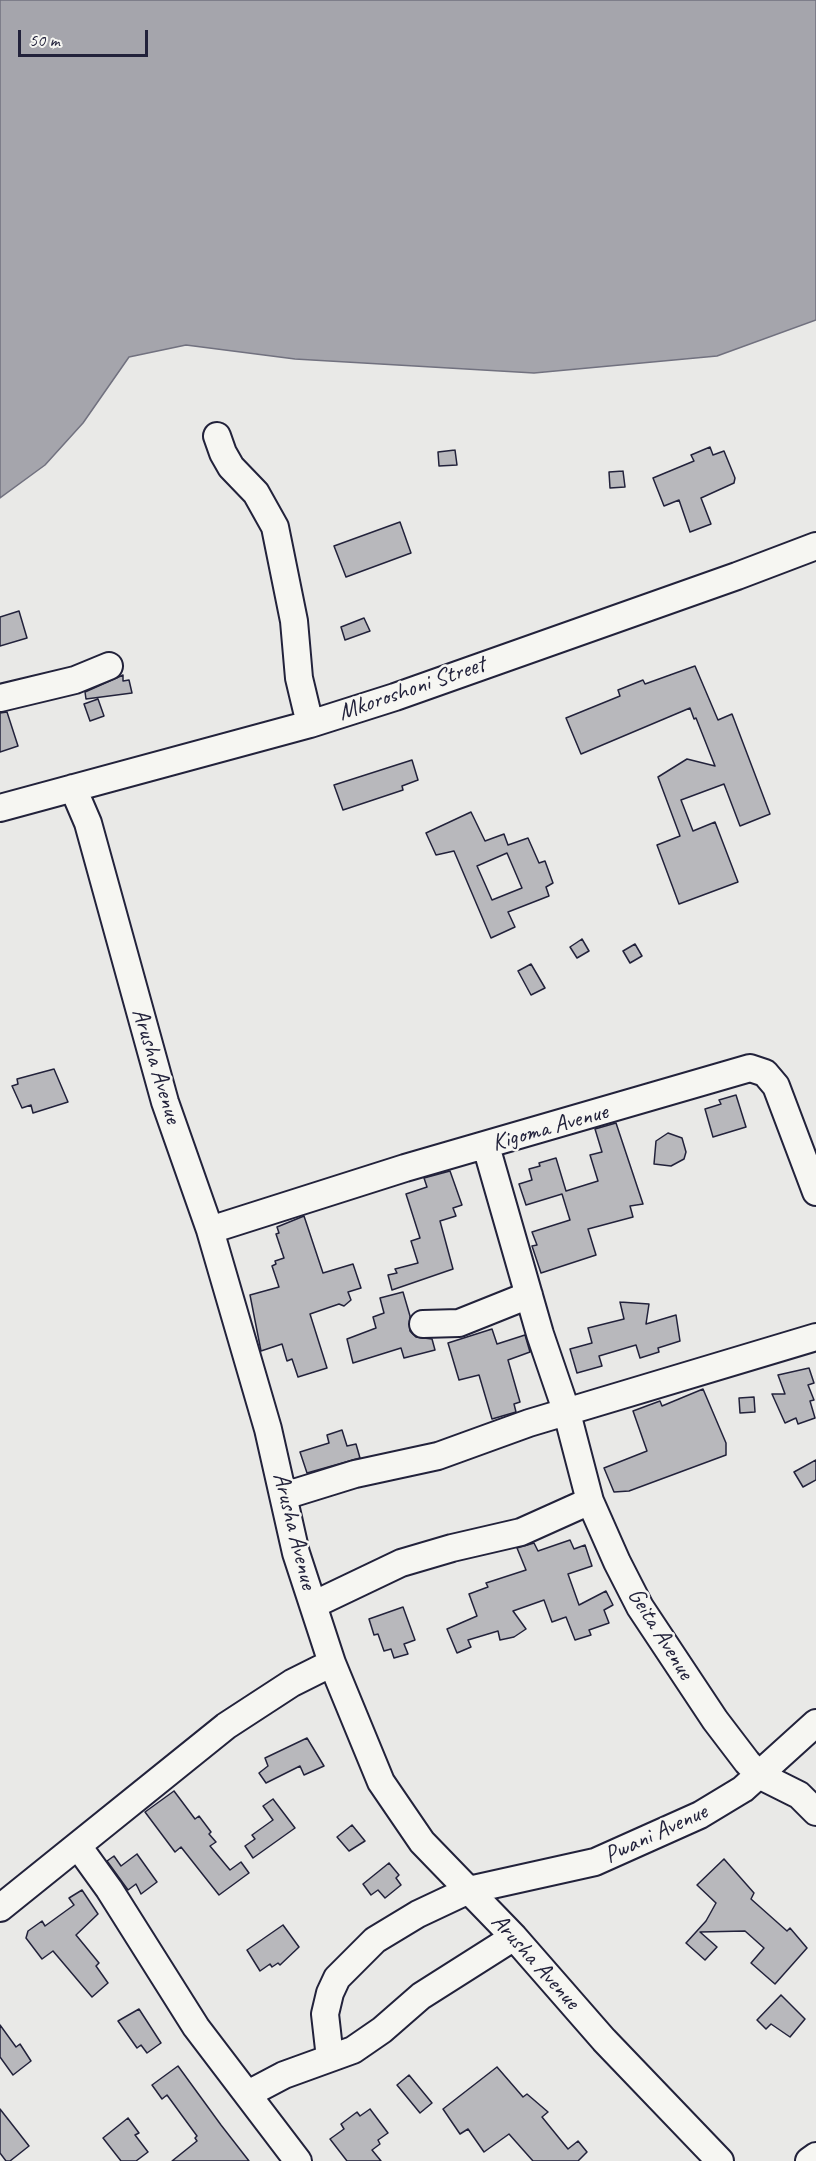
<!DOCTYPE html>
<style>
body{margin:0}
#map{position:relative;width:816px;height:2161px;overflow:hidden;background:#e9e9e7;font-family:Caveat,sans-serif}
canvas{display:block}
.scale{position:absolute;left:18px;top:30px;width:130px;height:27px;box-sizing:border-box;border:3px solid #22223b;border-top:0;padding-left:8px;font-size:18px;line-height:21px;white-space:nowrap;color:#22223b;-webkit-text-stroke:4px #f6f6f2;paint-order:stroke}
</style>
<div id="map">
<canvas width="816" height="2161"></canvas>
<div class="scale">50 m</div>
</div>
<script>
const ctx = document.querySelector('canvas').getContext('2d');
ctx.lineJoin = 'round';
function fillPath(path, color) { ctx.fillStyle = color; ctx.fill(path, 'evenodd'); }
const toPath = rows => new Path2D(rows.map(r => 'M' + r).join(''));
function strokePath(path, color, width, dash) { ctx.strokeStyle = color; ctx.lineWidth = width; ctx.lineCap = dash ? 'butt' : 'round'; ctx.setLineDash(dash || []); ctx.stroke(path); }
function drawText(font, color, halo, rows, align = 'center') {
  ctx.font = font + ' Caveat,sans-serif'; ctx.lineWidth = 5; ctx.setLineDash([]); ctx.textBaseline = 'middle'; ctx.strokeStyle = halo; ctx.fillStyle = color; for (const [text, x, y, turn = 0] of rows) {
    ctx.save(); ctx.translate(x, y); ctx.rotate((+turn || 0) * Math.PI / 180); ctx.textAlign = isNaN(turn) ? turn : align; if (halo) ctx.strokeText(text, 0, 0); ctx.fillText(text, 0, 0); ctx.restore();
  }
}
const water = toPath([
 [0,0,816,0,816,320,717,356,534,373,295,359,186,345,129,357,83,423,45,465,0,498,0,0]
]);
fillPath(water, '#a5a5ac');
strokePath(water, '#71717f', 1.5);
const building = toPath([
 [710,447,713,455,724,451,735,478,734,483,701,498,711,524,690,532,679,500,664,506,653,478,694,461,691,455,710,447],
 [455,450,457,465,439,466,438,452,455,450],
 [623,471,625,487,610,488,609,472,623,471],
 [400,522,411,553,346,577,334,546,400,522],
 [19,611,27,638,0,646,0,617,19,611],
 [364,618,370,631,345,640,341,627,364,618],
 [695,666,718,720,732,714,770,814,740,826,724,784,681,800,693,831,715,822,738,882,679,904,657,845,680,836,658,777,687,759,715,766,696,718,694,719,690,708,581,754,566,718,620,696,618,690,643,680,645,684,695,666],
 [123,675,123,681,129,680,132,693,86,699,85,692,123,675],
 [98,699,104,716,90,721,84,704,98,699],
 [7,712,18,746,0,752,0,713,7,712],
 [412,760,418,780,402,786,403,790,343,810,334,785,412,760],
 [471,812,485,841,504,834,508,845,528,838,539,863,545,861,553,883,546,887,549,896,508,912,515,927,491,938,454,851,436,855,426,833,471,812],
 [507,853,522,888,492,900,477,866,507,853],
 [582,939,589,951,577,958,570,947,582,939],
 [635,944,642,956,630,963,623,951,635,944],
 [531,964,545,988,531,995,518,971,531,964],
 [54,1069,68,1102,33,1113,31,1105,22,1108,12,1086,18,1084,17,1079,54,1069],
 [736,1095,746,1127,713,1137,705,1109,721,1104,719,1100,736,1095],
 [616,1123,643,1204,630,1206,633,1217,588,1229,596,1255,541,1273,532,1246,537,1245,532,1232,570,1220,562,1194,526,1205,519,1184,532,1180,529,1169,540,1166,539,1163,556,1158,566,1191,598,1181,590,1155,602,1152,595,1129,616,1123],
 [668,1133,682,1138,686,1152,684,1159,671,1166,654,1164,656,1141,668,1133],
 [450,1171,462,1205,453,1208,456,1216,440,1221,453,1269,392,1290,388,1275,397,1273,395,1269,418,1263,411,1241,420,1238,406,1194,427,1187,424,1178,450,1171],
 [304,1216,323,1273,353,1264,361,1288,348,1292,351,1300,344,1306,339,1304,310,1314,327,1368,298,1377,292,1359,287,1361,282,1344,261,1351,250,1295,279,1287,272,1266,276,1264,275,1261,284,1258,276,1234,279,1233,277,1227,304,1216],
 [403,1292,410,1316,410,1331,416,1337,432,1339,435,1350,404,1358,401,1348,353,1363,347,1339,376,1328,373,1317,384,1313,380,1298,403,1292],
 [620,1302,649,1304,646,1324,676,1315,680,1341,658,1348,659,1352,640,1358,636,1345,599,1356,602,1366,577,1373,570,1349,592,1343,588,1328,624,1319,620,1302],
 [492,1329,497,1344,525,1335,530,1352,508,1360,520,1402,514,1404,516,1412,492,1419,479,1375,459,1380,448,1343,492,1329],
 [809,1368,814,1383,808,1385,814,1400,810,1401,815,1418,798,1424,796,1418,785,1423,772,1394,785,1394,778,1375,809,1368],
 [703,1389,726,1443,726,1455,629,1491,614,1492,604,1468,647,1451,633,1411,660,1401,662,1406,703,1389],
 [754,1397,755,1412,740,1413,739,1398,754,1397],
 [342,1430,347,1446,356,1444,360,1458,307,1473,300,1452,329,1443,327,1435,342,1430],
 [816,1460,816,1480,803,1487,794,1472,816,1460],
 [570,1540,574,1549,585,1545,592,1566,568,1574,579,1605,606,1591,613,1605,604,1610,609,1623,589,1630,591,1635,575,1640,566,1617,552,1622,544,1600,513,1611,526,1629,514,1637,500,1640,498,1631,468,1640,471,1647,457,1653,447,1629,477,1616,469,1594,488,1587,486,1583,526,1570,517,1548,534,1543,538,1551,570,1540],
 [403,1607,415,1640,404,1644,408,1654,394,1658,391,1649,384,1651,378,1634,374,1635,369,1619,403,1607],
 [307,1738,324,1766,304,1775,300,1766,266,1783,259,1773,268,1766,265,1758,307,1738],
 [174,1791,195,1819,199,1816,211,1832,209,1834,216,1842,210,1846,230,1870,241,1862,249,1873,219,1895,181,1847,175,1852,145,1812,174,1791],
 [273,1799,295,1828,253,1858,245,1846,255,1839,252,1835,273,1820,263,1806,273,1799],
 [352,1825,365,1841,349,1851,337,1837,352,1825],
 [137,1854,157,1882,141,1894,136,1884,128,1890,107,1861,114,1856,121,1866,137,1854],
 [724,1859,754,1893,751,1899,787,1931,790,1928,807,1948,775,1984,751,1963,764,1948,745,1931,700,1932,717,1947,705,1960,686,1943,706,1921,716,1903,697,1885,724,1859],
 [389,1863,399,1875,396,1878,401,1885,385,1898,378,1890,371,1895,363,1884,389,1863],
 [82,1890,98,1914,76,1935,99,1963,96,1966,108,1983,92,1997,53,1951,42,1959,26,1938,28,1931,42,1921,45,1926,74,1905,69,1898,82,1890],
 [283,1925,299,1947,280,1965,278,1963,272,1967,270,1964,260,1971,247,1950,283,1925],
 [781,1995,805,2019,790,2037,771,2024,766,2029,757,2020,781,1995],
 [139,2009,161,2043,147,2053,141,2045,137,2048,118,2021,139,2009],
 [0,2025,16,2047,20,2044,31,2061,13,2075,0,2057,0,2025],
 [178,2066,221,2125,249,2161,172,2161,197,2141,195,2138,197,2136,167,2095,162,2099,152,2085,178,2066],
 [497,2067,523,2097,527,2094,548,2112,542,2117,568,2149,578,2141,587,2152,578,2161,533,2161,509,2134,484,2152,468,2129,460,2134,443,2109,497,2067],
 [409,2075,432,2103,420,2113,397,2085,409,2075],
 [0,2109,29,2146,10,2161,6,2161,0,2153,0,2109],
 [370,2109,388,2133,378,2140,380,2144,372,2150,381,2161,347,2161,330,2139,344,2129,341,2124,357,2112,360,2116,370,2109],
 [128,2118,139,2133,135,2135,148,2152,136,2161,121,2161,103,2138,128,2118]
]);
fillPath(building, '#b8b8bc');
strokePath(building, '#22223b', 1.5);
const minor = toPath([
 [217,436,223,453,231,467,256,493,275,527,294,621,299,678,310,724],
 [0,698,75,680,109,666],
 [73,788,88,823,165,1102,210,1230,268,1429,296,1553,332,1663,381,1782,422,1842,514,1937,604,2040,720,2161],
 [0,808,310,724,395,697,737,576,816,546],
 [486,1146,540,1334,567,1413,590,1501,617,1562,640,1607,715,1720,747,1762,759,1775,799,1795,816,1812],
 [210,1230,405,1168,750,1068,765,1073,776,1086,816,1192],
 [423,1324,459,1323,529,1295],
 [284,1496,355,1474,438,1456,529,1423,816,1337],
 [313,1605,401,1563,452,1548,521,1532,590,1501],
 [78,1846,109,1889,196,2027,298,2161],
 [0,1908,226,1726,292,1683,332,1663],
 [330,2058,325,2014,330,1993,337,1978,375,1940,418,1914,469,1890,595,1862,700,1815,743,1789,816,1723],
 [248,2094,284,2075,353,2050,382,2030,421,1996,514,1937],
 [809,2161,816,2156]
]);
strokePath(minor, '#22223b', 30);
strokePath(minor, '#f6f6f2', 26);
drawText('24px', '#22223b', '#f6f6f2', [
 ["Mkoroshoni Street",412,689,-19],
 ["Arusha Avenue",156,1066,73],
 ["Kigoma Avenue",550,1128,-16],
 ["Arusha Avenue",294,1531,76],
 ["Geita Avenue",660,1634,58],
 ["Pwani Avenue",656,1834,-25],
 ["Arusha Avenue",535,1962,48]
]);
</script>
